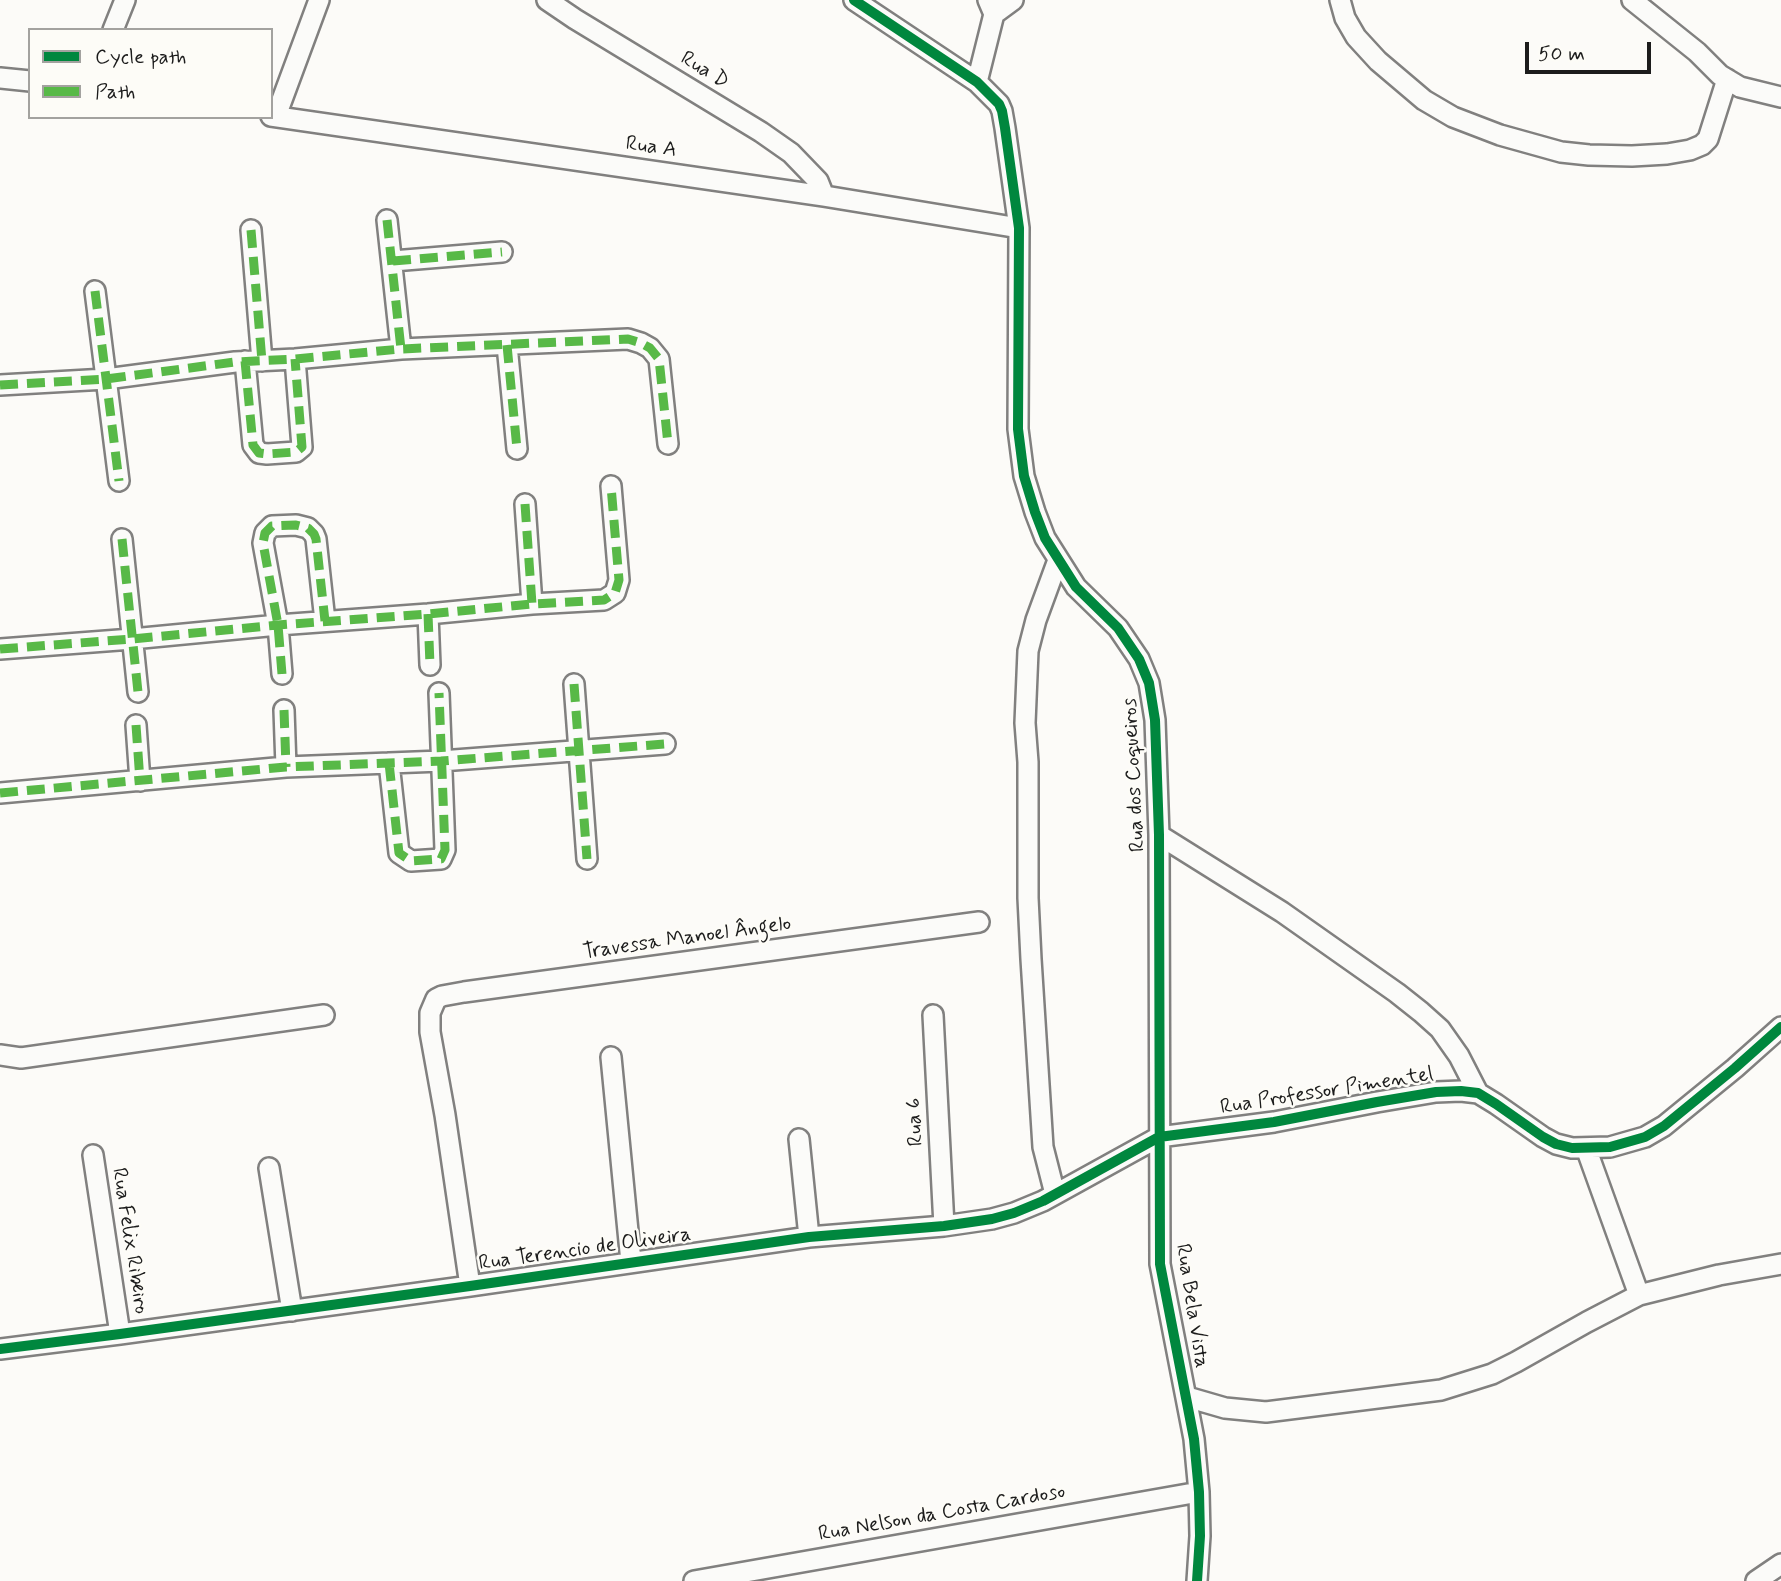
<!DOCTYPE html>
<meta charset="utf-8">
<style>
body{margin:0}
#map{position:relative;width:1781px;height:1581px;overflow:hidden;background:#fcfbf8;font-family:Mynerve,sans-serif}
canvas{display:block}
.legend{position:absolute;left:28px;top:28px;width:245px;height:91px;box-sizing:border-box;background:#fdfcf7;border:2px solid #a3a29f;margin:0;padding:9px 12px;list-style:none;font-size:21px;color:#1c1c1c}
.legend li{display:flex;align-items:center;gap:14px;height:35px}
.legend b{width:35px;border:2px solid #a3a29f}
.scale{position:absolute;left:1525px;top:42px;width:126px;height:32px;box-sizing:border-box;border:4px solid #1c1c1c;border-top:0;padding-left:9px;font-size:21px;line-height:24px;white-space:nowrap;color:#1c1c1c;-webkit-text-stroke:5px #fdfcf7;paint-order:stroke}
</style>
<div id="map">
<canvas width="1781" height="1581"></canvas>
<ul class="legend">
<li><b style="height:9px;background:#00873e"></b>Cycle path</li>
<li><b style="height:9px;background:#58b947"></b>Path</li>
</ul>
<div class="scale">50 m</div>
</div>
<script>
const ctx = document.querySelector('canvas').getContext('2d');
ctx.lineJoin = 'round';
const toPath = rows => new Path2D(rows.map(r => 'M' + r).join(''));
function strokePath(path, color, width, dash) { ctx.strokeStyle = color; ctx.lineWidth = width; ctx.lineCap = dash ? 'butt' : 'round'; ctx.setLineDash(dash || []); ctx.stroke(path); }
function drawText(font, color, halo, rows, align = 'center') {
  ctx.font = font + ' Mynerve,sans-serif'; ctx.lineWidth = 5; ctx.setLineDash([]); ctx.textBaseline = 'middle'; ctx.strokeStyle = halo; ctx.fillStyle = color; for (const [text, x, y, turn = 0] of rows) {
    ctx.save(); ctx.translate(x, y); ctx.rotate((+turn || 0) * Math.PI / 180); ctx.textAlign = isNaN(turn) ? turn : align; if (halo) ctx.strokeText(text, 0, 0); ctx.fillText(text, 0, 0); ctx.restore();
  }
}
const street = toPath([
 [547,0,575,19,761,132,791,153,818,181,824,196],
 [854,0,977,82,999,104,1002,111,1005,128,1019,228,1018,429,1024,476,1035,512,1045,538,1076,587,1118,628,1139,659,1149,683,1155,720,1159,835,1160,1264,1194,1439,1199,1492,1200,1536,1197,1581],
 [1340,0,1345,18,1356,37,1378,61,1424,100,1453,117,1500,135,1561,152,1589,155,1632,156,1667,154,1690,150,1702,145,1708,139,1727,79],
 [1632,0,1697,52,1720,75,1740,87,1781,97],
 [994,14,1013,0],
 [113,30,125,0],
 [0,78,30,81],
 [977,82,994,14,988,0],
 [271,116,824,196,1019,228],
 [276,116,319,0],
 [387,220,401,349],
 [251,230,262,361],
 [393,261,502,252],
 [95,291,119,481],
 [507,345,517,449],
 [245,361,253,445,259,453,267,454,296,452,302,447,295,359],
 [0,385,106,379,235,362,295,359,401,349,628,339,641,343,650,348,659,359,668,444],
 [525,504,532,604],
 [122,539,138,692],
 [428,614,430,665],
 [0,649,132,639,278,625,428,614,532,604,604,600,615,593,619,580,611,486],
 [282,674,278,625,263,543,265,533,272,526,296,525,308,528,314,534,316,539,325,621],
 [574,684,587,859],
 [284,710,286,767],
 [136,725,140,781],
 [389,763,399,853,411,861,441,859,445,850,439,693],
 [0,793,286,767,441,761,665,744],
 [1159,835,1282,912,1397,993,1421,1012,1440,1029,1459,1056,1478,1093],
 [933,1015,944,1226],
 [0,1055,21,1058,324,1015],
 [611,1057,631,1262],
 [799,1139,809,1237],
 [1586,1148,1639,1295],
 [93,1155,120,1334],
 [269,1168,292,1311],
 [1055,1194,1043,1147,1031,959,1028,898,1028,762,1025,723,1028,651,1036,620,1058,560],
 [470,1286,445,1115,430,1032,430,1013,436,999,442,996,464,992,979,922],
 [0,1349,120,1334,470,1286,809,1237,944,1226,992,1219,1014,1213,1043,1201,1159,1137,1274,1122,1377,1102,1436,1092,1461,1091,1478,1093,1496,1104,1543,1137,1556,1144,1572,1148,1610,1147,1645,1137,1664,1126,1735,1068,1781,1027],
 [1187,1397,1225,1408,1266,1412,1441,1390,1492,1374,1516,1362,1587,1322,1639,1295,1719,1275,1781,1264],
 [694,1581,1199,1492],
 [1756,1581,1781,1564]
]);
strokePath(street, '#81807f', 24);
strokePath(street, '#fbfbf9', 19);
strokePath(toPath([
 [387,220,401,349],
 [251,230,262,361],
 [393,261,502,252],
 [95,291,119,481],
 [507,345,517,449],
 [245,361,253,445,259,453,267,454,296,452,302,447,295,359],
 [0,385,106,379,235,362,295,359,401,349,628,339,641,343,650,348,659,359,668,444],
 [525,504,532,604],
 [122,539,138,692],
 [428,614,430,665],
 [0,649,132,639,278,625,428,614,532,604,604,600,615,593,619,580,611,486],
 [282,674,278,625,263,543,265,533,272,526,296,525,308,528,314,534,316,539,325,621],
 [574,684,587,859],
 [284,710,286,767],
 [136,725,140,781],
 [389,763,399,853,411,861,441,859,445,850,439,693],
 [0,793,286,767,441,761,665,744]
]), '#58b947', 9, [18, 9]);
strokePath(toPath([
 [854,0,977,82,999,104,1002,111,1005,128,1019,228,1018,429,1024,476,1035,512,1045,538,1076,587,1118,628,1139,659,1149,683,1155,720,1159,835,1160,1264,1194,1439,1199,1492,1200,1536,1197,1581],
 [0,1349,120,1334,470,1286,809,1237,944,1226,992,1219,1014,1213,1043,1201,1159,1137,1274,1122,1377,1102,1436,1092,1461,1091,1478,1093,1496,1104,1543,1137,1556,1144,1572,1148,1610,1147,1645,1137,1664,1126,1735,1068,1781,1027]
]), '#00873e', 10);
drawText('21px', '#1c1c1c', '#fdfcf7', [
 ["Rua D",704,71,31],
 ["Rua A",651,148,8],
 ["Rua dos Coqueiros",1135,775,-93],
 ["Travessa Manoel Ângelo",687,939,-8],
 ["Rua Professor Pimentel",1327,1092,-9],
 ["Rua 6",916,1122,-93],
 ["Rua Felix Ribeiro",129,1241,81],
 ["Rua Terencio de Oliveira",585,1250,-8],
 ["Rua Bela Vista",1191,1306,81],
 ["Rua Nelson da Costa Cardoso",942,1514,-10]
]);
</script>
